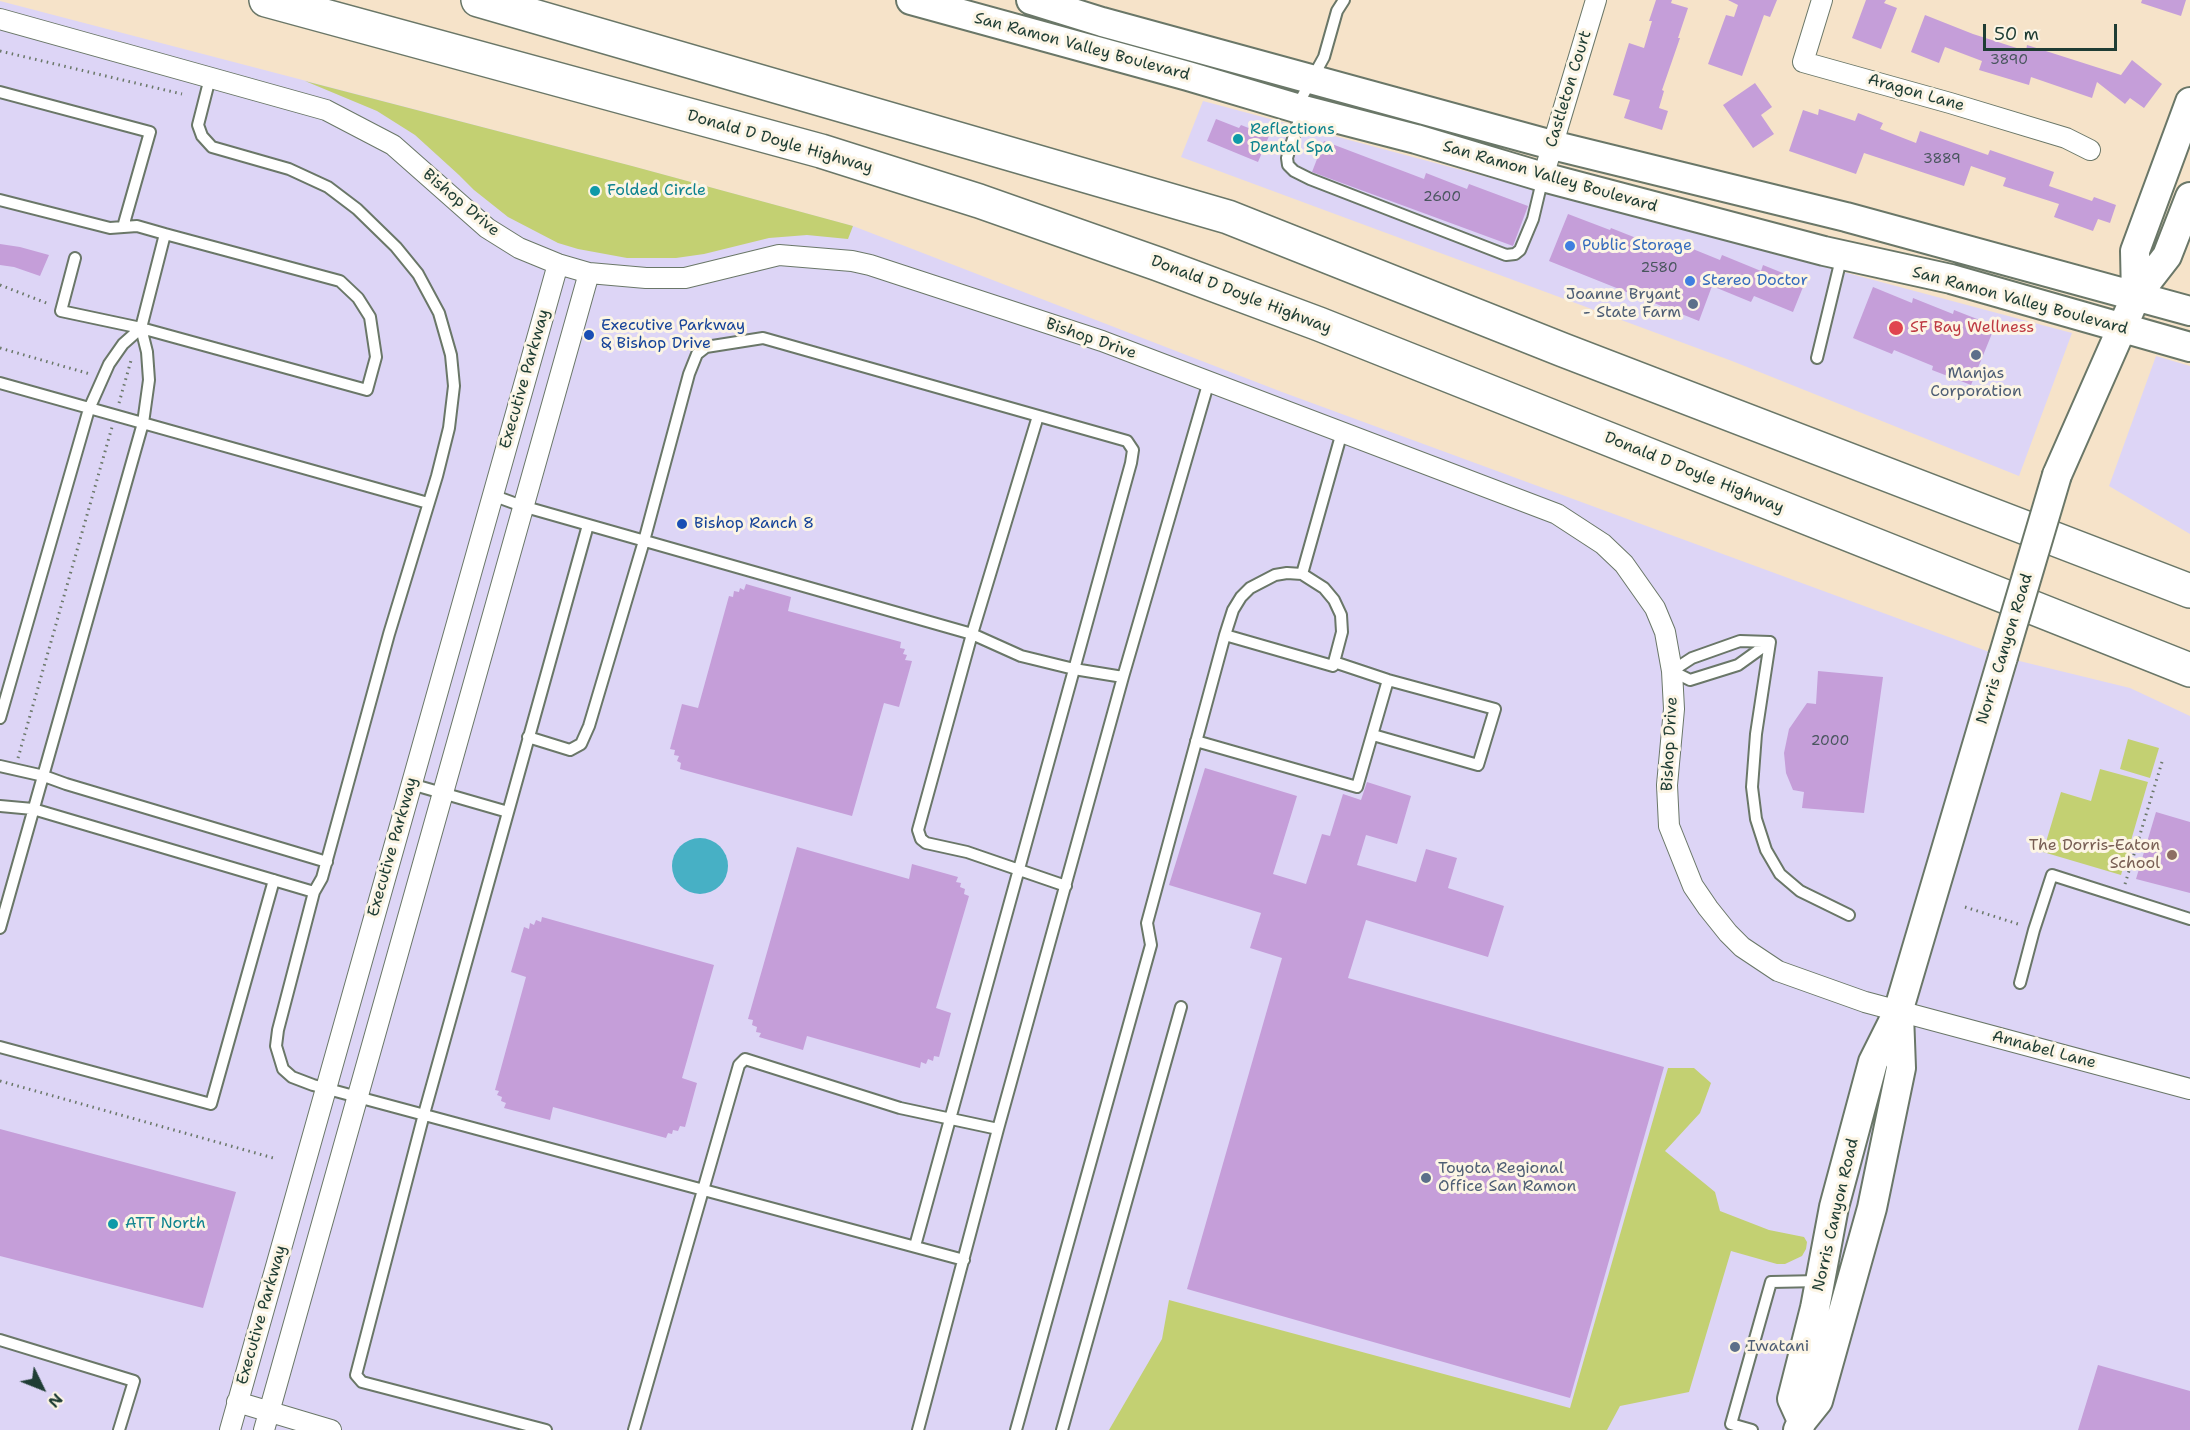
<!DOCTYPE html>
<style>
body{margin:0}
#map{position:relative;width:2190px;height:1430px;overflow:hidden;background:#f6e3c9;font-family:"Shantell Sans",sans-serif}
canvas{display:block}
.north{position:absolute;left:12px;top:1358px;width:60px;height:60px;-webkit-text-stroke:4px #fcf5e5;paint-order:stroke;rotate:133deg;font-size:16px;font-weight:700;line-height:24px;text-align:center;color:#1f3d34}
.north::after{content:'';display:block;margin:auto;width:21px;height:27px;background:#1f3d34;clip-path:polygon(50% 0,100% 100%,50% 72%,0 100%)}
.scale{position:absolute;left:1983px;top:24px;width:134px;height:27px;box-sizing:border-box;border:3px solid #1f3d34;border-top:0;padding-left:8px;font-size:18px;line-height:21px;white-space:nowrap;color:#1f3d34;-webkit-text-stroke:4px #fcf5e5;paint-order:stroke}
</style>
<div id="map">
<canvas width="2190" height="1430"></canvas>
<div class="north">N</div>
<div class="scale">50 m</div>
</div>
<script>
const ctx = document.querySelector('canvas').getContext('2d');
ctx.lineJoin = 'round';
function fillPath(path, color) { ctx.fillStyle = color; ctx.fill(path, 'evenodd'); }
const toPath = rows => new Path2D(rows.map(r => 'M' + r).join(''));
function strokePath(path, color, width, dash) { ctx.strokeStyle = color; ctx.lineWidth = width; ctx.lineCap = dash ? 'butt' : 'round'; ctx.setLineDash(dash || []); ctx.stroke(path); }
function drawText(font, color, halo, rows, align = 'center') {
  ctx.font = font + ' "Shantell Sans",sans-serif'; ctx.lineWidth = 6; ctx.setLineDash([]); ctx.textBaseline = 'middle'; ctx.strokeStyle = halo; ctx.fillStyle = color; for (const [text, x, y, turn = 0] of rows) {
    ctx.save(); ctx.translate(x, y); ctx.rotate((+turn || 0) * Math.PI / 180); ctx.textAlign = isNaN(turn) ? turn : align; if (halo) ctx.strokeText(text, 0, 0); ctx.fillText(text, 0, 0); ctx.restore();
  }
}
fillPath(toPath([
 [0,1,632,166,853,226,1282,392,2003,657,2130,688,2190,716,2190,1430,0,1430],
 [1203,101,2072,333,2019,476,1732,361,1181,157],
 [2156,356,2190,366,2190,534,2109,486]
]), '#ddd5f6');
fillPath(toPath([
 [305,81,632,166,853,226,848,239,807,235,769,238,704,254,676,258,627,258,578,249,558,243,508,217,474,190,459,175,415,135,377,111],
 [2128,739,2159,748,2150,778,2120,769],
 [2100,769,2148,782,2121,875,2043,852,2061,792,2091,801],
 [1668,1068,1694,1068,1711,1083,1700,1113,1665,1151,1715,1192,1720,1211,1769,1230,1804,1237,1807,1242,1806,1249,1802,1256,1785,1264,1777,1264,1731,1251,1689,1392,1620,1406,1607,1430,1109,1430,1162,1339,1169,1300,1570,1408]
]), '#c3d072');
fillPath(toPath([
 '672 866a28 28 0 1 1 56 0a28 28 0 1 1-56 0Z'
]), '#47b0c5');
fillPath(toPath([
 [1656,0,1672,0,1671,3,1688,8,1678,38,1680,38,1662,90,1664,91,1659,108,1668,111,1662,130,1624,118,1630,100,1613,95,1629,43,1644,48,1652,21,1649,21],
 [1728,0,1777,0,1770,17,1764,15,1742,76,1708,64,1726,15,1734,17,1738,5],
 [1866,0,1886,0,1884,3,1897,8,1881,49,1852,38],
 [2142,0,2186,0,2181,16,2141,3],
 [1925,15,1973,34,2026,51,2027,45,2121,75,2132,60,2162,84,2144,108,2130,98,2125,104,2097,82,2092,98,2031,77,2029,85,1979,70,1982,61,1945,47,1939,63,1911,52],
 [1755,83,1772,107,1761,115,1774,134,1753,148,1723,105],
 [1819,109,1855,121,1858,113,1883,123,1880,129,1916,143,1920,131,1988,155,1990,150,2054,172,2049,186,2092,201,2094,197,2116,205,2110,223,2098,219,2093,231,2054,217,2059,204,2003,186,2006,178,1971,166,1964,186,1864,153,1856,174,1789,151,1803,110,1818,115],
 [1216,119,1239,128,1241,125,1269,136,1258,162,1207,141],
 [1324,141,1424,179,1426,173,1467,189,1469,184,1528,206,1513,246,1312,172],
 [1568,214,1610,230,1611,228,1679,255,1683,245,1720,260,1722,255,1761,271,1763,265,1805,282,1793,312,1754,296,1751,302,1712,286,1699,321,1549,261],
 [0,244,20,247,49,255,40,276,14,267,0,265],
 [1873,287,1912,303,1913,298,1953,314,1954,310,1995,326,1971,385,1932,370,1933,366,1894,350,1892,354,1853,338],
 [746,584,791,597,788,611,901,642,900,648,905,649,903,654,907,655,905,660,912,661,899,707,884,703,852,816,680,769,681,763,677,761,679,756,674,755,675,750,670,749,682,704,698,708,729,596,733,597,734,591,739,592,740,588,744,590],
 [1818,671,1883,677,1864,813,1802,808,1804,792,1793,790,1786,773,1784,753,1789,729,1807,703,1816,704],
 [1205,768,1297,796,1273,874,1306,884,1322,834,1330,836,1343,794,1361,800,1367,782,1411,796,1397,844,1366,835,1357,865,1416,882,1426,849,1457,858,1448,888,1504,906,1488,957,1366,920,1348,978,1664,1067,1570,1398,1187,1289,1282,958,1250,948,1261,913,1169,885],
 [2156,812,2190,822,2190,893,2136,879],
 [797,847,909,879,912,864,958,877,956,882,961,883,960,887,965,889,964,894,969,896,936,1008,951,1013,939,1057,934,1056,933,1061,928,1059,926,1064,921,1062,920,1068,807,1036,803,1050,759,1037,761,1033,756,1032,757,1027,752,1025,753,1020,748,1019],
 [542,917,714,965,682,1078,697,1083,685,1127,680,1126,678,1131,673,1130,672,1134,668,1133,666,1138,553,1107,550,1120,504,1108,506,1103,501,1101,502,1097,497,1095,499,1091,495,1090,526,977,511,972,524,927,529,929,530,923,534,925,536,920,541,922],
 [0,1129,236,1192,203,1308,0,1256],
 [2098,1365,2190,1391,2190,1430,2078,1430]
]), '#c59ed9');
const lane = toPath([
 [210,78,198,125,202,136,212,147,289,169,328,187,357,209,396,247,418,274,439,313,451,355,454,386,449,428,437,476,389,634,322,878,314,892,278,1030,276,1046,283,1069,292,1077,313,1085,964,1260],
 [0,92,150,132,123,227],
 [1296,108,1324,57,1337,11,1344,0],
 [1302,110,1287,158,1288,165,1294,171,1310,179,1506,255,1515,254,1520,250,1533,219,1543,177],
 [0,200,110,228,137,226,165,234],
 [1817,358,1842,255],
 [0,383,428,503],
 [1038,416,972,634,918,830,921,839,926,843,967,852,1066,886],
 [492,495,522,506,972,634,1021,656,1074,669,1123,677],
 [1302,574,1287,573,1275,575,1250,588,1241,597,1233,610,1225,635,1333,666,1342,632,1341,615,1334,600,1324,588,1302,574,1342,432],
 [1770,642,1756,734,1752,787,1756,819,1766,850,1780,874,1800,891,1849,915],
 [1334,662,1388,680,1495,709,1478,765,1373,735],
 [1672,671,1690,680,1738,665,1770,642],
 [1672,671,1692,658,1740,641,1770,642],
 [0,718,89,409,109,364,123,344,141,328],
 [528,737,570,750,581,744,589,726,644,541,689,374,697,354,706,347,763,338,1127,441,1133,450,1131,463,915,1246],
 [1196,741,1357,787,1388,680],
 [0,766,44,776,66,784,327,862],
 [411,784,508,812],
 [0,806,33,809,314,892],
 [0,928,143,423,149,380,147,352,141,328,165,234,340,281,358,298,370,317,376,357,367,390,141,328,61,311,75,258],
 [2020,983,2034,930,2052,875,2190,919],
 [0,1047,211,1104,274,880],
 [0,1340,134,1381,119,1430],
 [546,1430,362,1382,356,1375,424,1114,588,525],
 [634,1430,739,1065,745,1059,900,1108,998,1129],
 [918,1430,998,1129,1123,677,1209,381],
 [1016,1430,1151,945,1147,923,1225,635],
 [1062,1430,1181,1007],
 [1752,1430,1731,1424,1771,1282,1820,1281]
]);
const street = toPath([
 [1822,0,1803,62,1950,103,2066,138,2090,150],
 [0,19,326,110,393,145,487,228,519,248,558,264,589,273,646,278,685,278,779,255,852,261,870,265,1102,341,1557,514,1603,544,1624,564,1655,608,1665,632,1672,671,1674,709,1667,785,1669,826,1693,886,1708,908,1728,933,1742,947,1778,971,1865,1002,2190,1089],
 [1543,177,1596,0],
 [237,1402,331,1430],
 [230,1430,558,264],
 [264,1430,589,273]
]);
const secondary = toPath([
 [911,0,1188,76,1296,108,1416,139,1543,177,1824,251,1951,279,2190,347],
 [1031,0,1102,22,1552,145,1846,217,2190,311],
 [2136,296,2135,251,2190,102],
 [2057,475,2136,296,2167,256,2190,197],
 [1802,1421,1792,1399,1815,1308,1834,1207,1873,1062,1898,1012,2003,657],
 [1798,1430,1802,1421,1818,1401,1872,1208,1901,1068,1899,1014]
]);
const highway = toPath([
 [266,0,821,151,979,201,1158,264,1319,324,2190,670],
 [478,0,1228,217,1563,350,2190,591]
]);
strokePath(lane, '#6a7768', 14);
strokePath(street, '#6a7768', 22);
strokePath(secondary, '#6a7768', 32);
strokePath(highway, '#6a7768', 36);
strokePath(toPath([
 [0,51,182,94],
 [0,285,49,304],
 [0,348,90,374],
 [119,403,132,357],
 [18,758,112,427],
 [2125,884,2162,762],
 [1965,907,2021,925],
 [0,1081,277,1159]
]), '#6a7768', 3, [1.5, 4.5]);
strokePath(lane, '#fff', 10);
strokePath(street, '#fff', 20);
strokePath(secondary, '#fff', 28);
strokePath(highway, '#fff', 33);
const secondaryBridge = toPath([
 [2003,657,2057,475]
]);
strokePath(secondaryBridge, '#6a7768', 32, []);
strokePath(secondaryBridge, '#fff', 28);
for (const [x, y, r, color] of [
 [1238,139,6,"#0f9aa8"],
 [595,191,6,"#0f9aa8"],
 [1570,246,6,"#3f7fe0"],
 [1690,281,6,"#3f7fe0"],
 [1693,304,6,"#5c6f8a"],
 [1896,328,8,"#e0444e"],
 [589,335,6,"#1a4fb4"],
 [1976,355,6,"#5c6f8a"],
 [682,524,6,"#1a4fb4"],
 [2172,855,6,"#8d6e63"],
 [1426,1178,6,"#5c6f8a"],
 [113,1224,6,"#0f9aa8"],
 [1735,1347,6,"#5c6f8a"]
]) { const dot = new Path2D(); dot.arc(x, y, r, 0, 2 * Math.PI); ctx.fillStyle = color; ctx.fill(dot); strokePath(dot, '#fcf5e5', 2); }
drawText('14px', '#48555d', null, [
 ["3890",2009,60],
 ["3889",1942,159],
 ["2600",1442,197],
 ["2580",1659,268],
 ["2000",1830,741]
]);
drawText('16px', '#1f3d34', '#fcf5e5', [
 ["San Ramon Valley Boulevard",1082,47,15],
 ["Castleton Court",1569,89,-73],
 ["Aragon Lane",1916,93,16],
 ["Donald D Doyle Highway",780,142,16],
 ["San Ramon Valley Boulevard",1550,177,16],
 ["Bishop Drive",461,203,40],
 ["Donald D Doyle Highway",1241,295,21],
 ["San Ramon Valley Boulevard",2020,301,15],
 ["Bishop Drive",1091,339,19],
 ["Executive Parkway",525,379,-74],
 ["Donald D Doyle Highway",1694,473,22],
 ["Norris Canyon Road",2005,649,-73],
 ["Bishop Drive",1670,744,-87],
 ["Executive Parkway",393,847,-74],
 ["Annabel Lane",2044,1050,15],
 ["Norris Canyon Road",1836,1215,-77],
 ["Executive Parkway",262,1315,-74]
]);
drawText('16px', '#0d838f', '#fcf5e5', [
 ["Reflections",1250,130],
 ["Dental Spa",1250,148],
 ["Folded Circle",607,191],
 ["ATT North",125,1224]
], 'left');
drawText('16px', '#366cbe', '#fcf5e5', [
 ["Public Storage",1582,246],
 ["Stereo Doctor",1702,281]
], 'left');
drawText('16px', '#4e5e75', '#fcf5e5', [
 ["Joanne Bryant",1681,295,"right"],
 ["- State Farm",1681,313,"right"],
 ["Manjas",1976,374,"center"],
 ["Corporation",1976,392,"center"],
 ["Toyota Regional",1438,1169],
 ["Office San Ramon",1438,1187],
 ["Iwatani",1747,1347]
], 'left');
drawText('16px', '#164399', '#fcf5e5', [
 ["Executive Parkway",601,326],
 ["& Bishop Drive",601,344],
 ["Bishop Ranch 8",694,524]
], 'left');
drawText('16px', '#be3a42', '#fcf5e5', [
 ["SF Bay Wellness",1910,328]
], 'left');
drawText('16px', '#785e54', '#fcf5e5', [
 ["The Dorris-Eaton",2160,846],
 ["School",2160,864]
], 'right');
</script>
